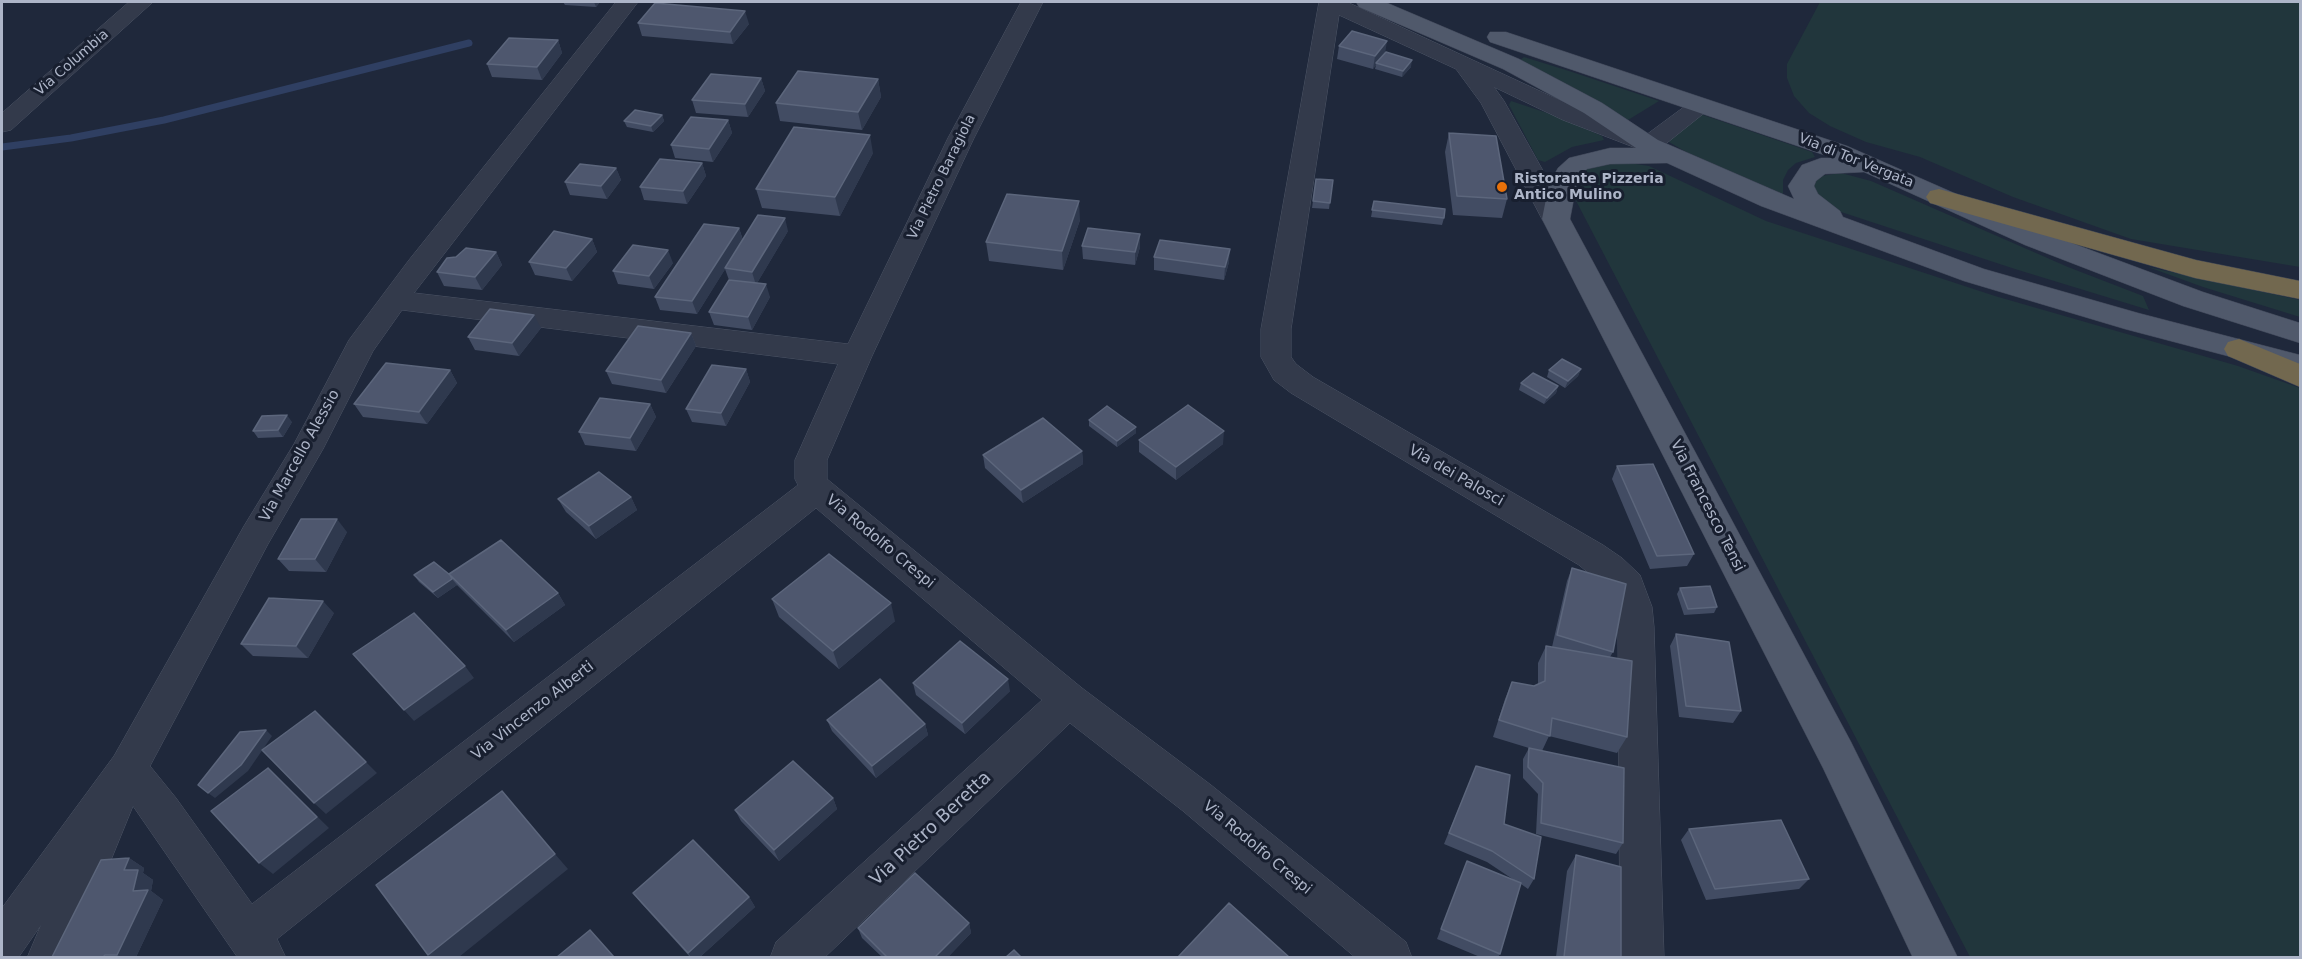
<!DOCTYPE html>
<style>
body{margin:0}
#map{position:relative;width:2302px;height:959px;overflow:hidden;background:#1f283b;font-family:"DejaVu Sans",sans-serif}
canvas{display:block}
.frame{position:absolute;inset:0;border:3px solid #adb5c8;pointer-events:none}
</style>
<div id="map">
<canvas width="2302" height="959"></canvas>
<div class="frame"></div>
</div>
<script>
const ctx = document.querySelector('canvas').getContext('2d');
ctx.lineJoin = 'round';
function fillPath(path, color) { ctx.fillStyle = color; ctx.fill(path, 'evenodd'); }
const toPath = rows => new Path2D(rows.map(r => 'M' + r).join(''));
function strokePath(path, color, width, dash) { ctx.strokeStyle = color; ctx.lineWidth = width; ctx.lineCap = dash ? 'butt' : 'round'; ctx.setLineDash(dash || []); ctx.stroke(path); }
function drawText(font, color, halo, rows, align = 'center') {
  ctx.font = font + ' "DejaVu Sans",sans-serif'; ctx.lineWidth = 6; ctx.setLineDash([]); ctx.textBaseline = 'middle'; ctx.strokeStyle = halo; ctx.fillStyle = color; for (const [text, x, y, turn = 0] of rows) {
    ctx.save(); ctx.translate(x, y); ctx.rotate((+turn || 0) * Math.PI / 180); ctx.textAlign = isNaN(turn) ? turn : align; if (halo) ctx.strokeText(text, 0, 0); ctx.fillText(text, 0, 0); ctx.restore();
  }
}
fillPath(toPath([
 [1820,2,2300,2,2300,267,2131,239,2013,197,1920,157,1866,142,1830,126,1809,113,1794,96,1787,78,1787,64],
 [1524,57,1569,71,1659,101,1628,120,1520,60],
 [1511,101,1553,115,1602,136,1604,140,1572,147,1545,162,1538,160,1509,105],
 [1700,114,1812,152,1815,157,1796,163,1788,170,1783,180,1783,194,1693,156,1669,142,1668,140],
 [1623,162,1649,166,1766,221,1995,296,2238,366,2300,388,2300,957,1970,957,1573,195,1574,178,1592,165],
 [1841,173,1871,181,2068,267,2143,296,2149,310,2015,269,1838,211,1818,198,1813,184,1821,176],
 [2148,267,2300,300,2300,317,2203,287]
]), '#21363c');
strokePath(toPath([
 [2,147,71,138,164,120,469,43]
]), '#2f3f62', 7);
const minor = toPath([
 [129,2,153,2,11,130,2,132,2,113,129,2],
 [616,2,638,2,414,293,848,344,948,138,1021,2,1043,2,974,138,872,356,827,460,827,479,1082,688,1211,785,1406,942,1412,958,1356,958,1183,811,1070,723,824,958,770,958,776,942,1042,700,816,508,277,939,286,958,238,958,133,806,71,958,27,958,41,925,18,958,2,958,2,908,114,756,244,526,294,444,349,340,409,260,616,2],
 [402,310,838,364,795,460,795,479,798,485,252,904,176,798,150,766,268,544,323,449,373,351,402,310],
 [1319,2,1347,2,1581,110,1646,135,1692,101,1701,99,1710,101,1713,106,1658,150,1649,153,1563,120,1494,87,1504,101,1570,219,1566,225,1556,227,1546,225,1542,219,1481,103,1456,69,1339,15,1291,329,1291,357,1296,364,1313,377,1603,545,1622,558,1640,575,1652,607,1654,627,1664,958,1620,958,1618,627,1611,592,1579,565,1291,393,1274,380,1261,357,1261,329,1319,2]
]);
const major = toPath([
 [1356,2,1385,2,1519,59,1602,103,1658,140,1794,199,1788,186,1802,165,1821,158,1833,158,1490,42,1487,37,1490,32,1506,32,1847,146,2045,233,2203,292,2300,323,2300,343,2183,306,2025,245,1864,172,1825,174,1816,181,1814,186,1818,194,1840,211,1843,217,1984,269,2138,313,2300,355,2300,375,2125,329,1964,281,1761,206,1667,163,1610,164,1587,169,1578,177,1570,219,1851,742,1958,958,1913,958,1823,768,1542,219,1549,184,1558,168,1569,158,1610,148,1636,148,1584,113,1503,69,1359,7,1356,2]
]);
const highway = toPath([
 [1939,189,2196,260,2300,281,2300,299,2195,278,1930,203,1926,197,1930,191,1939,189],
 [2239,339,2300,364,2300,387,2228,356,2224,349,2228,342,2239,339]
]);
strokePath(minor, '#4d5566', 1);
strokePath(major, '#3c4355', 1);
strokePath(highway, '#3d4556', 1);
fillPath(minor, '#333a4b');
fillPath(major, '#50596b');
fillPath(highway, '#72684f');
fillPath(toPath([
 [563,2,600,2,596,7,565,5],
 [638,23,749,24,733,44,642,36],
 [558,40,562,53,542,80,492,77,487,64],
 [1339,46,1385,52,1411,67,1402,77,1375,69,1376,65,1373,69,1337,59],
 [761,78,765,91,748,117,696,113,692,100],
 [878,79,881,97,862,130,780,121,776,103],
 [662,115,664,121,653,132,627,127,624,121],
 [728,120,732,133,713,162,675,158,671,145],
 [1449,133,1507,199,1502,218,1453,215,1445,152],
 [873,153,840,216,762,208,756,189],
 [702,163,706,176,687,204,644,200,640,187],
 [616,168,621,180,607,199,570,195,565,182],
 [1316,179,1333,180,1329,209,1312,208],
 [1374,201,1444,218,1442,225,1371,217],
 [1080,220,1063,270,989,261,986,242],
 [739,228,743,240,788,231,757,283,770,297,752,330,714,325,709,312,729,280,725,269,697,314,660,310,655,297],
 [592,239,597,252,572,281,535,275,529,262],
 [1082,246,1140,247,1135,265,1083,259],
 [496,252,502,265,482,290,444,286,437,272,456,257],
 [1154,257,1229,262,1224,280,1154,270],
 [673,263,654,289,618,284,613,271],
 [541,328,519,356,475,350,468,337],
 [691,333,696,346,666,393,612,384,606,371],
 [746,369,750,382,726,426,692,422,686,409],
 [1581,369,1578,376,1565,388,1547,377,1549,370],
 [450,370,457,383,427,424,363,417,354,404],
 [1521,383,1558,386,1556,393,1544,404,1519,390],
 [650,404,656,417,636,451,585,445,579,432],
 [1089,420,1136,433,1117,447,1089,426],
 [292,422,283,437,258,438,253,431],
 [1139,440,1223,444,1176,480,1139,452],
 [1082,451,1083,464,1023,503,985,468,983,455],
 [1617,466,1694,554,1687,566,1650,569,1612,479],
 [631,497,637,510,596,539,566,512,558,499],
 [347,532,326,572,289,571,278,559],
 [1572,568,1613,652,1610,657,1627,737,1617,753,1549,736,1542,751,1623,843,1616,854,1536,834,1538,794,1523,778,1523,759,1529,748,1493,737,1505,699,1512,682,1534,686,1538,684,1538,663,1546,646,1552,647,1567,581],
 [414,575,450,575,558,593,565,605,514,642,457,585,438,598,419,582],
 [1680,588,1717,607,1714,613,1684,615,1677,594],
 [772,599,895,621,839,669,779,617],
 [334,613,308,658,253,656,241,644],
 [1676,634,1741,711,1733,723,1679,717,1670,646],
 [913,683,1010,691,965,734,916,695],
 [827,720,925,724,928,735,876,778,832,731],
 [1476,766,1504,824,1534,879,1528,889,1521,884,1500,954,1498,957,1480,957,1437,939,1467,861,1514,880,1487,862,1444,844],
 [833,798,837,809,779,861,741,821,735,810],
 [1689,829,1809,879,1799,889,1706,900,1681,840],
 [1576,855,1621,957,1556,957,1567,871],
 [129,858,144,868,143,873,153,880,151,891,163,900,136,957,52,957],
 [633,893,749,897,755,907,700,957,690,957,641,903],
 [969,923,971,933,948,957,882,957,862,938,858,928]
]), '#424c63');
fillPath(toPath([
 [594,2,600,2,596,7],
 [745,11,749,24,733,44,730,32],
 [558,40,562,53,542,80,537,67],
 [1387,41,1385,54,1376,63,1376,65,1373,69,1375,56],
 [1412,60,1411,67,1402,77,1403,71],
 [761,78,765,91,748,117,745,104],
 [878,79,881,97,862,130,858,112],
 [662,115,664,121,653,132,651,126],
 [728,120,732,133,713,162,709,149],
 [870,135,873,153,840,216,835,197],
 [702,163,706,176,687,204,683,191],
 [616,168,621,180,607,199,601,186],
 [1079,201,1080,220,1063,270,1062,251],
 [785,218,788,231,756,285,752,272],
 [739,228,743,241,697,314,692,301],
 [1140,234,1140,247,1135,265,1135,252],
 [592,239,597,252,572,281,566,268],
 [1230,249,1229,262,1224,280,1225,267],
 [668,250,673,263,654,289,649,276],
 [496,252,502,265,482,290,475,277],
 [766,284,770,297,752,330,748,317],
 [534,315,541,328,519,356,512,343],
 [691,333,696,346,666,393,661,380],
 [746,369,750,382,726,426,721,413],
 [1581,369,1578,376,1565,388,1568,381],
 [450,370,457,383,427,424,419,412],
 [1558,386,1556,393,1544,404,1547,398],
 [650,404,656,417,636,451,630,438],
 [287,415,292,422,283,437,278,430],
 [1136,427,1136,433,1117,447,1117,441],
 [1224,431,1223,444,1176,480,1176,467],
 [1082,451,1083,464,1023,503,1021,490],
 [631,497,637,510,596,539,589,526],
 [337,519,347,532,326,572,315,559],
 [452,579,457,585,438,598,433,592],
 [558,593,565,605,514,642,506,630],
 [323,601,334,613,308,658,296,646],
 [891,603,895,621,839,669,833,651],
 [465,666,474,678,414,721,404,710],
 [1008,679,1010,691,965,734,962,723],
 [925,724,928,735,876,778,872,766],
 [266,730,272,736,248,771,215,798,208,793],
 [366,762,377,773,326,814,314,803],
 [268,768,329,828,273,874,259,863],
 [833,798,837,809,779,861,774,850],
 [555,854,568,869,459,957,431,957,428,955],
 [129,858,144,868,143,873,153,880,151,891,163,900,136,957,121,957,117,955,124,870],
 [749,897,755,907,700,957,691,957,688,953],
 [969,923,971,933,948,957,935,957]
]), '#2f394e');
const building = toPath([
 [655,3,745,11,730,32,638,23,655,3],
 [1352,31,1387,41,1375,56,1339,46,1352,31],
 [509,38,558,40,537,67,487,64,509,38],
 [1386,52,1412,60,1403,71,1376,63,1386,52],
 [798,71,878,79,858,112,776,103,798,71],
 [711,74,761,78,745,104,692,100,711,74],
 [635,110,662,115,651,126,624,121,635,110],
 [691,117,728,120,709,149,671,145,691,117],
 [794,127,870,135,835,197,756,189,794,127],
 [1449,133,1496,136,1507,199,1457,196,1449,133],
 [660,159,702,163,683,191,640,187,660,159],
 [580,164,616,168,601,186,565,182,580,164],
 [1316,179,1333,180,1330,203,1313,201,1316,179],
 [1007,194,1079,201,1062,251,986,242,1007,194],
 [1374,201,1445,209,1444,218,1372,210,1374,201],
 [758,215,785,218,752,272,725,268,758,215],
 [704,224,739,228,692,301,655,297,704,224],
 [1088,228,1140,234,1135,252,1082,246,1088,228],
 [554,231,592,239,566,268,529,262,554,231],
 [1160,240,1230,249,1225,267,1154,257,1160,240],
 [633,245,668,250,649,276,613,271,633,245],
 [466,248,496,252,475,277,437,272,447,258,456,257,466,248],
 [729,280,766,284,748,317,709,312,729,280],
 [490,309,534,315,512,343,468,337,490,309],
 [638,326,691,333,661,380,606,371,638,326],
 [1562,359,1581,369,1568,381,1549,370,1562,359],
 [386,363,450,370,419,412,354,404,386,363],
 [712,365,746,369,721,413,686,409,712,365],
 [1533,373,1558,386,1547,398,1521,383,1533,373],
 [600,398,650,404,630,438,579,432,600,398],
 [1188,405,1224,431,1176,467,1139,440,1188,405],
 [1107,406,1136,427,1117,441,1089,420,1107,406],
 [287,415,278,430,253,431,262,416,287,415],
 [1043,418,1082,451,1021,490,983,455,1043,418],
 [1653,464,1694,554,1657,556,1617,466,1653,464],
 [599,472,631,497,589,526,558,499,599,472],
 [301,519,337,519,315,559,278,559,301,519],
 [501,540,558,593,506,630,449,574,501,540],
 [829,554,891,603,833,651,772,599,829,554],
 [434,562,450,575,452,579,433,592,414,575,434,562],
 [1572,568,1626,584,1613,652,1557,635,1572,568],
 [1710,586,1717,607,1688,609,1680,588,1710,586],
 [269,598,323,601,296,646,241,644,269,598],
 [414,613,465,666,404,710,353,654,414,613],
 [1676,634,1729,642,1741,711,1686,706,1676,634],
 [960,641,1008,679,962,723,913,683,960,641],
 [1546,646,1632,661,1627,737,1552,718,1550,736,1499,720,1512,682,1534,686,1545,681,1546,646],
 [880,679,925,724,872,766,827,720,880,679],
 [315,711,366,762,314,803,262,750,315,711],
 [266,730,241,765,208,793,198,785,240,732,266,730],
 [1529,748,1624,768,1623,843,1541,823,1543,783,1528,767,1529,748],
 [793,761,833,798,774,850,735,810,793,761],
 [1476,766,1510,775,1504,824,1541,837,1534,879,1492,851,1449,833,1476,766],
 [268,768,317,817,259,863,211,811,268,768],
 [502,791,555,854,428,955,376,885,502,791],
 [1781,820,1809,879,1715,889,1689,829,1781,820],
 [693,840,749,897,688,953,633,893,693,840],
 [1576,855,1621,867,1621,957,1564,957,1576,855],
 [129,858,124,870,138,870,133,891,148,890,117,955,105,955,103,957,52,957,101,860,129,858],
 [1467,861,1521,883,1500,954,1441,929,1467,861],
 [915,873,969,923,935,957,887,957,858,928,915,873],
 [1229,903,1289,957,1178,957,1229,903],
 [590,930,614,957,557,957,590,930],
 [1014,950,1021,957,1006,957,1014,950]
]);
fillPath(building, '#4e576e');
strokePath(building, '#5c667c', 1.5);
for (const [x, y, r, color] of [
 [1502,187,6,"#e8710a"]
]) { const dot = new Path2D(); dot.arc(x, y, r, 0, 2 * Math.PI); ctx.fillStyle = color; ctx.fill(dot); strokePath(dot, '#181f2f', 2); }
drawText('14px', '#adb5c8', '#181f2f', [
 ["Via Columbia",72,63,-41],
 ["Via di Tor Vergata",1856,161,22],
 ["Via Pietro Baragiola",942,177,-64]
]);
drawText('bold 14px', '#adb5c8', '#181f2f', [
 ["Ristorante Pizzeria",1514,179],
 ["Antico Mulino",1514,195]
], 'left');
drawText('15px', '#adb5c8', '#181f2f', [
 ["Via Marcello Alessio",300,456,-61],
 ["Via dei Palosci",1456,476,30],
 ["Via Francesco Tensi",1707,506,63],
 ["Via Rodolfo Crespi",880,542,40],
 ["Via Vincenzo Alberti",533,711,-38],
 ["Via Rodolfo Crespi",1257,848,40]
]);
drawText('18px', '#adb5c8', '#181f2f', [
 ["Via Pietro Beretta",931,829,-43]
]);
</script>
